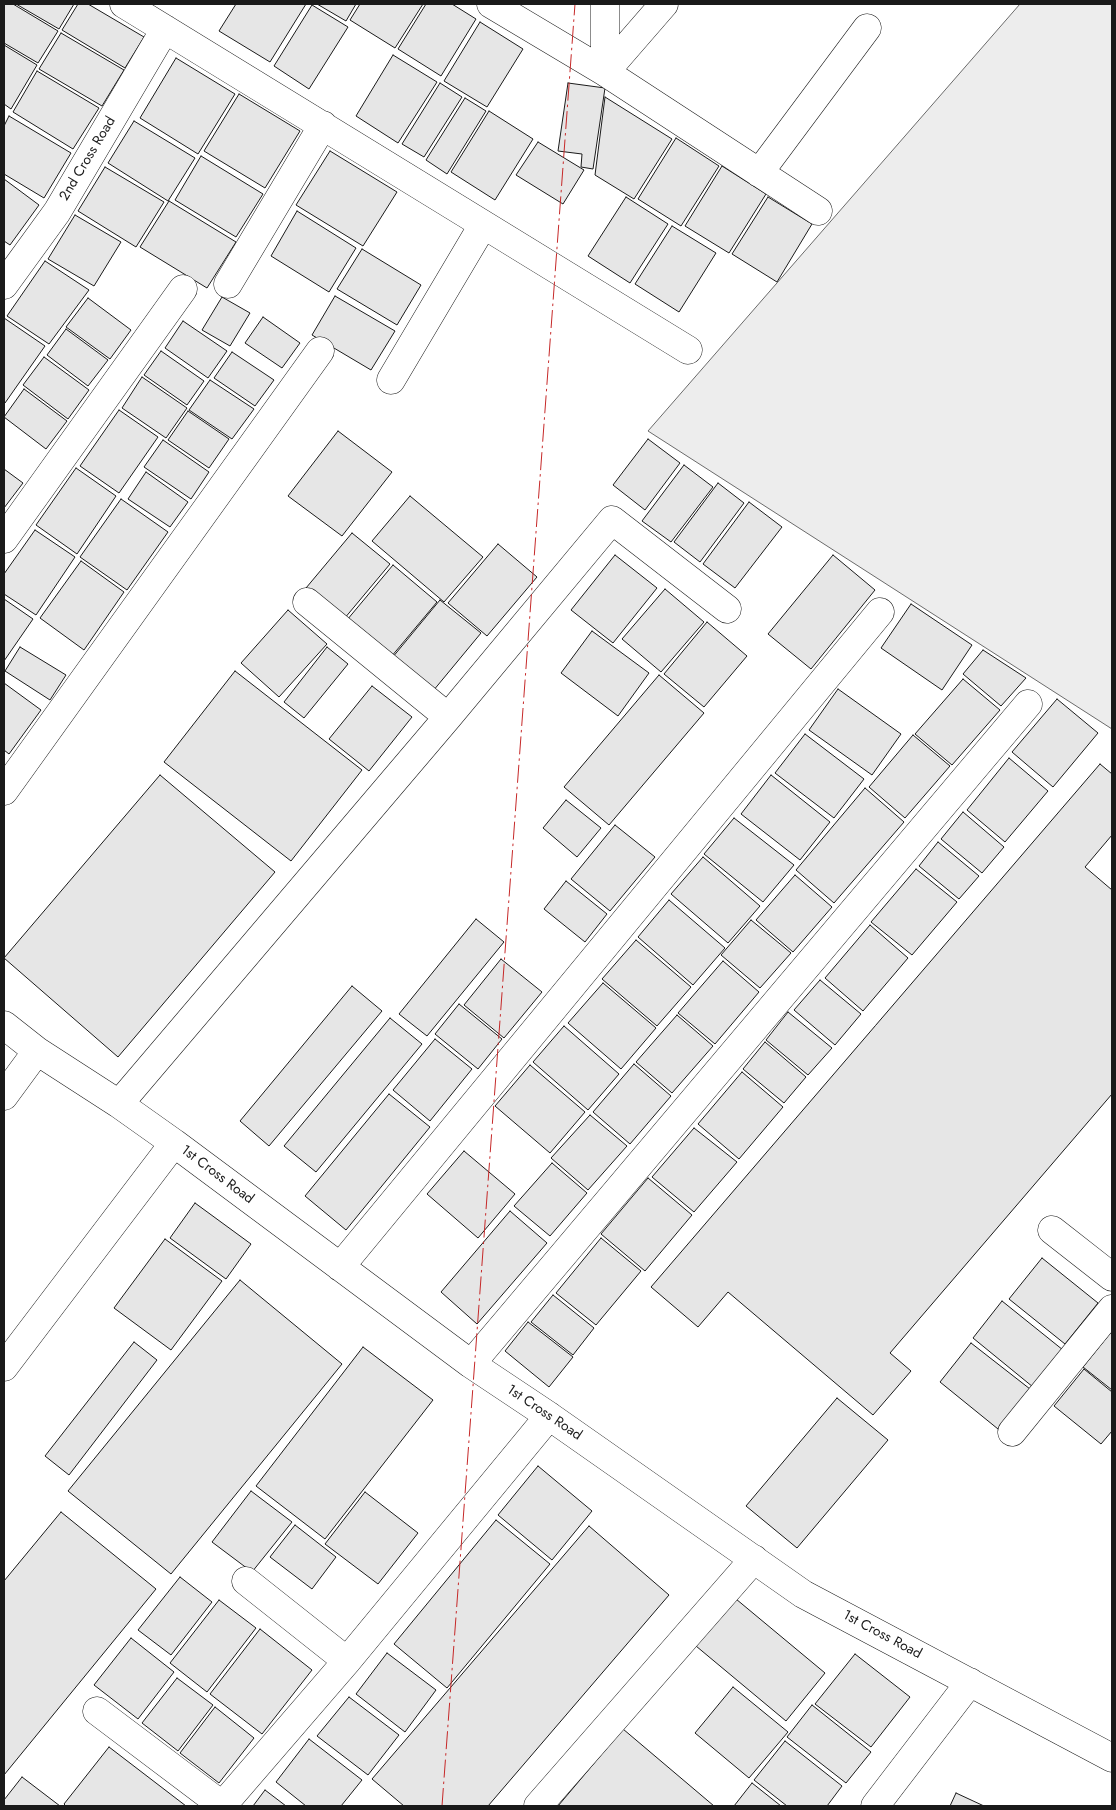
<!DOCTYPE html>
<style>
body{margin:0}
#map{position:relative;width:1116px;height:1810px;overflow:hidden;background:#fff;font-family:Jost,sans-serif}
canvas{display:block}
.frame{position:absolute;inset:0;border:5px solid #1a1a1a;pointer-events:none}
</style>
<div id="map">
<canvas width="1116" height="1810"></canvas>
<div class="frame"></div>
</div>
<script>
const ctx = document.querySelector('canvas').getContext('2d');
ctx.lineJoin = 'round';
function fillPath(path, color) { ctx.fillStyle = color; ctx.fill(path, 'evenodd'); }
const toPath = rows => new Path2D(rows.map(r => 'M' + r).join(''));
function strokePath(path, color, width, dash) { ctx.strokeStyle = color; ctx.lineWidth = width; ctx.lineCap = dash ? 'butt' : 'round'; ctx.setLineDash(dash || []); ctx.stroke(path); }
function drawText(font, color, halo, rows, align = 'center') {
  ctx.font = font + ' Jost,sans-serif'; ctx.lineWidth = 4; ctx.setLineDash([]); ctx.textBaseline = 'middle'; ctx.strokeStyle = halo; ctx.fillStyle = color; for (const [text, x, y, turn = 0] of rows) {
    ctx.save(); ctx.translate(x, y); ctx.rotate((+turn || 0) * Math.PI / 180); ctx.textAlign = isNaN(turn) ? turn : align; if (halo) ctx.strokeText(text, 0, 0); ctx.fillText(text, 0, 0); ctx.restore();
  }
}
const green = toPath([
 [1020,4,1112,4,1112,729,648,431,1020,4]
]);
fillPath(green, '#ededed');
strokePath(green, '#6a6a6a', 1);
const building = toPath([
 [4,4,13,4,58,31,38,63,4,43,4,4],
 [16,4,74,4,59,29,16,4],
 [78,4,88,4,144,37,125,68,62,30,78,4],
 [236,4,306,4,270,62,219,31,236,4],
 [317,4,356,4,346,21,317,4],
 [360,4,423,4,395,48,350,20,360,4],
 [426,4,452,4,476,19,441,76,398,49,426,4],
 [312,5,348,27,309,89,274,66,312,5],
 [480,22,523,49,487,107,444,81,480,22],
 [61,33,124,70,102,106,39,69,61,33],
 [4,45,37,65,11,109,4,104,4,45],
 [393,55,437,82,398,143,356,116,393,55],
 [176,58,235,94,198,154,140,118,176,58],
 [37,71,99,108,73,149,13,112,37,71],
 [440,83,462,97,424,157,402,144,440,83],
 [568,83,605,88,593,169,581,167,582,154,558,151,568,83],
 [239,94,300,131,265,188,204,151,239,94],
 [605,97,672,139,634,199,595,175,605,97],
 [465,98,486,111,447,174,426,160,465,98],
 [489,111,533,139,495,200,451,172,489,111],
 [9,116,71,153,44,198,4,174,4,126,9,116],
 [134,121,195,158,168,201,108,163,134,121],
 [676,138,719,166,681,226,638,199,676,138],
 [538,142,584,170,563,204,516,175,538,142],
 [330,151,397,192,363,246,296,205,330,151],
 [201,156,263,194,236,237,175,200,201,156],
 [722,166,766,194,729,253,685,226,722,166],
 [105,167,164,202,136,247,78,211,105,167],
 [4,179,39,205,10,245,4,241,4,179],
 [626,197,668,224,630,283,588,256,626,197],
 [768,197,812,224,777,282,732,254,768,197],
 [169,201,236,242,207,288,140,247,169,201],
 [297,211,356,248,329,292,271,256,297,211],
 [75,215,121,242,94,286,48,259,75,215],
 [672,226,716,253,679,312,635,284,672,226],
 [362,249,421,285,397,325,337,289,362,249],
 [45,261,89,290,49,344,7,316,45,261],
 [335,296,395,331,371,370,312,335,335,296],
 [222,297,250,313,230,346,202,330,222,297],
 [88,298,131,330,110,359,66,327,88,298],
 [263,317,300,343,282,368,245,343,263,317],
 [4,318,45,346,5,403,4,402,4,318],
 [183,321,227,351,208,378,165,348,183,321],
 [66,329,108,360,88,386,47,355,66,329],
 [161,351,204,381,187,405,144,375,161,351],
 [232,352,274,380,255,406,214,378,232,352],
 [44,357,89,390,68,419,23,385,44,357],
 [142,377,187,408,166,438,122,408,142,377],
 [210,380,254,409,232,439,189,410,210,380],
 [24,389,67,421,46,449,4,417,24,389],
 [119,410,158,437,119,493,80,466,119,410],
 [188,411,229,439,209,468,168,440,188,411],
 [338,431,392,472,342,536,288,496,338,431],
 [648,439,680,463,645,510,613,485,648,439],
 [163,440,209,472,191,499,144,467,163,440],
 [684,465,713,487,671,542,642,521,684,465],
 [76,468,116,496,77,554,36,525,76,468],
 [4,469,23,483,4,508,4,469],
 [146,472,188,502,170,527,128,499,146,472],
 [718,483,744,503,700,562,674,542,718,483],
 [410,496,483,557,444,602,372,541,410,496],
 [121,499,168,532,127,590,80,557,121,499],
 [749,502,782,527,735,588,703,564,749,502],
 [35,530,75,557,36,615,4,594,4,574,35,530],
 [352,533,390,564,344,619,306,588,352,533],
 [498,544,537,577,487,636,448,603,498,544],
 [615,555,657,588,613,643,571,610,615,555],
 [833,555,875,590,811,669,768,634,833,555],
 [81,561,124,592,84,650,40,618,81,561],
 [393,565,437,602,391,657,347,620,393,565],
 [665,589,704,622,661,672,622,639,665,589],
 [4,599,33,619,4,661,4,599],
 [440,600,481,633,433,691,392,658,440,600],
 [911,604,972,645,942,690,881,648,911,604],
 [288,610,327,644,279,697,241,663,288,610],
 [707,622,747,656,704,707,664,674,707,622],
 [592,631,649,673,618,716,561,673,592,631],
 [20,647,66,675,50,700,5,671,20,647],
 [327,647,348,664,304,718,284,702,327,647],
 [983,650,1026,678,1001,706,963,674,983,650],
 [235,671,362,770,291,861,164,762,235,671],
 [659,675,704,713,609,825,564,787,659,675],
 [963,679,1000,710,952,765,915,734,963,679],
 [4,683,41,710,9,754,4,750,4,683],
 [372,686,412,717,369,771,329,739,372,686],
 [838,689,901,734,872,775,809,730,838,689],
 [1057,699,1098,733,1053,787,1012,752,1057,699],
 [805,734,864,779,834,818,775,773,805,734],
 [913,735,950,766,905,818,869,787,913,735],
 [1009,758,1048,791,1005,842,967,810,1009,758],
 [1100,764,1112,774,1112,835,1085,867,1112,890,1112,1094,890,1353,911,1371,873,1415,728,1292,698,1327,651,1287,1100,764],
 [160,775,275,872,118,1057,4,958,160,775],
 [771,775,830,822,800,860,741,814,771,775],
 [865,788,904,822,834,903,796,870,865,788],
 [566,800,601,828,577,857,543,828,566,800],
 [963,812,1004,847,982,873,941,839,963,812],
 [734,818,794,865,763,902,704,854,734,818],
 [615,825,655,857,610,911,571,879,615,825],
 [938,842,979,876,959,899,919,866,938,842],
 [703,857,760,906,728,943,671,894,703,857],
 [916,869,957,902,912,955,871,922,916,869],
 [795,875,832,907,793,952,756,920,795,875],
 [566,881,607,914,585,942,544,909,566,881],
 [669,900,725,948,693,985,638,937,669,900],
 [476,919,504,942,427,1036,399,1014,476,919],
 [751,920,791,953,760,988,721,955,751,920],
 [870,925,908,958,863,1011,825,978,870,925],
 [636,940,691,987,657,1026,602,979,636,940],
 [501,959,542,992,504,1038,464,1005,501,959],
 [723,961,759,992,715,1044,678,1013,723,961],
 [820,980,861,1014,835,1045,794,1010,820,980],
 [603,983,656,1028,621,1069,568,1023,603,983],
 [352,986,382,1011,269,1146,240,1121,352,986],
 [459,1004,502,1039,478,1069,435,1034,459,1004],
 [788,1012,832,1048,808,1075,766,1040,788,1012],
 [677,1015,713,1046,672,1093,636,1062,677,1015],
 [390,1018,422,1044,316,1172,284,1146,390,1018],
 [564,1026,619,1074,588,1110,533,1062,564,1026],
 [435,1039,472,1069,430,1121,393,1090,435,1039],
 [765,1042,806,1077,784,1103,743,1069,765,1042],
 [634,1064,671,1096,630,1144,593,1112,634,1064],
 [530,1065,585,1112,550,1153,495,1106,530,1065],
 [742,1072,783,1107,739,1159,698,1124,742,1072],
 [389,1094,430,1127,346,1230,305,1196,389,1094],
 [590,1115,627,1146,588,1190,551,1158,590,1115],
 [694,1128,737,1162,694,1212,652,1177,694,1128],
 [464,1151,515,1194,478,1238,427,1194,464,1151],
 [552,1163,587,1193,550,1236,514,1206,552,1163],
 [648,1178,692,1215,645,1271,601,1234,648,1178],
 [195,1203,251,1244,226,1279,170,1238,195,1203],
 [510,1211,547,1243,477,1324,441,1292,510,1211],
 [601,1238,641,1271,596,1325,556,1293,601,1238],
 [165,1239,222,1281,171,1350,114,1308,165,1239],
 [1042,1258,1098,1303,1065,1344,1009,1299,1042,1258],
 [240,1280,342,1364,171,1574,68,1491,240,1280],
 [553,1295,594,1328,573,1355,531,1322,553,1295],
 [1002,1301,1063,1350,1033,1387,973,1338,1002,1301],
 [528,1322,573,1357,549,1387,505,1351,528,1322],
 [1112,1331,1112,1390,1083,1367,1112,1331],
 [134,1342,157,1360,69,1475,45,1456,134,1342],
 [971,1343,1030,1389,998,1429,940,1382,971,1343],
 [363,1347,433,1400,325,1539,256,1486,363,1347],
 [1084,1369,1112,1392,1112,1431,1101,1444,1054,1406,1084,1369],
 [837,1398,888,1440,797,1548,746,1506,837,1398],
 [538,1466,592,1511,552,1560,498,1515,538,1466],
 [251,1491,292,1522,252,1572,212,1542,251,1491],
 [365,1492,418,1533,378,1584,325,1544,365,1492],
 [61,1512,156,1589,4,1775,4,1581,61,1512],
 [496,1520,550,1564,447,1688,394,1644,496,1520],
 [295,1525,336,1557,312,1589,270,1557,295,1525],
 [589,1526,669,1595,488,1806,404,1806,372,1779,589,1526],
 [180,1577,212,1602,171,1655,138,1630,180,1577],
 [736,1599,825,1673,786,1721,696,1646,736,1599],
 [219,1600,256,1628,207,1692,170,1663,219,1600],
 [260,1629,312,1670,262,1734,210,1694,260,1629],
 [131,1638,174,1672,138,1719,94,1685,131,1638],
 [387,1653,436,1690,405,1732,356,1694,387,1653],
 [855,1654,910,1697,871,1747,815,1704,855,1654],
 [177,1678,213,1705,178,1751,142,1723,177,1678],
 [733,1687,788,1732,749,1778,695,1733,733,1687],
 [349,1697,399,1735,368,1775,317,1736,349,1697],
 [812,1705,871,1752,846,1783,787,1737,812,1705],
 [215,1707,254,1738,219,1783,180,1753,215,1707],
 [623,1729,714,1806,558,1806,623,1729],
 [309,1739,362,1780,341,1806,306,1806,276,1782,309,1739],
 [785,1741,842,1786,827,1806,787,1806,754,1780,785,1741],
 [109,1747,186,1806,66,1806,64,1804,109,1747],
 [22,1777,60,1806,4,1806,4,1800,22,1777],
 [752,1783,781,1806,734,1806,752,1783],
 [265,1790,286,1806,253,1806,265,1790],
 [956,1793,984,1806,950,1806,956,1793]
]);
fillPath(building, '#e6e6e6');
strokePath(building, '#1a1a1a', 1);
const minor = toPath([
 [124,4,688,350],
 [491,4,605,72,818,211],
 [605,4,605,72],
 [605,72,664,4],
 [759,173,867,28],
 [228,284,323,125],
 [4,285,57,212,165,29],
 [391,380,483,225],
 [4,539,183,289],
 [307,602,448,717],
 [4,791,320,351],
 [4,1025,37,1051,119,1104,174,1143,471,1364,549,1416,803,1594,1112,1758],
 [4,1096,37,1051],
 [119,1104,448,717,612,520,727,609],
 [1052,1230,1112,1277],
 [340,1267,880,612],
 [471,1364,1028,704],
 [4,1367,174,1143],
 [1012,1432,1112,1309],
 [246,1581,347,1661],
 [97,1711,223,1806],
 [222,1806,347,1661,549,1416],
 [538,1806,754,1559],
 [875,1806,970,1682]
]);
strokePath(minor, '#1a1a1a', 29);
strokePath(minor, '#fff', 28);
strokePath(toPath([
 [442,1806,575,4]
]), '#c62828', 1, [18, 4, 2.5, 4]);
drawText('14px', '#1a1a1a', '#fff', [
 ["2nd Cross Road",88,159,-59],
 ["1st Cross Road",217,1175,37],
 ["1st Cross Road",544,1413,34],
 ["1st Cross Road",882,1635,28]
]);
</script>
